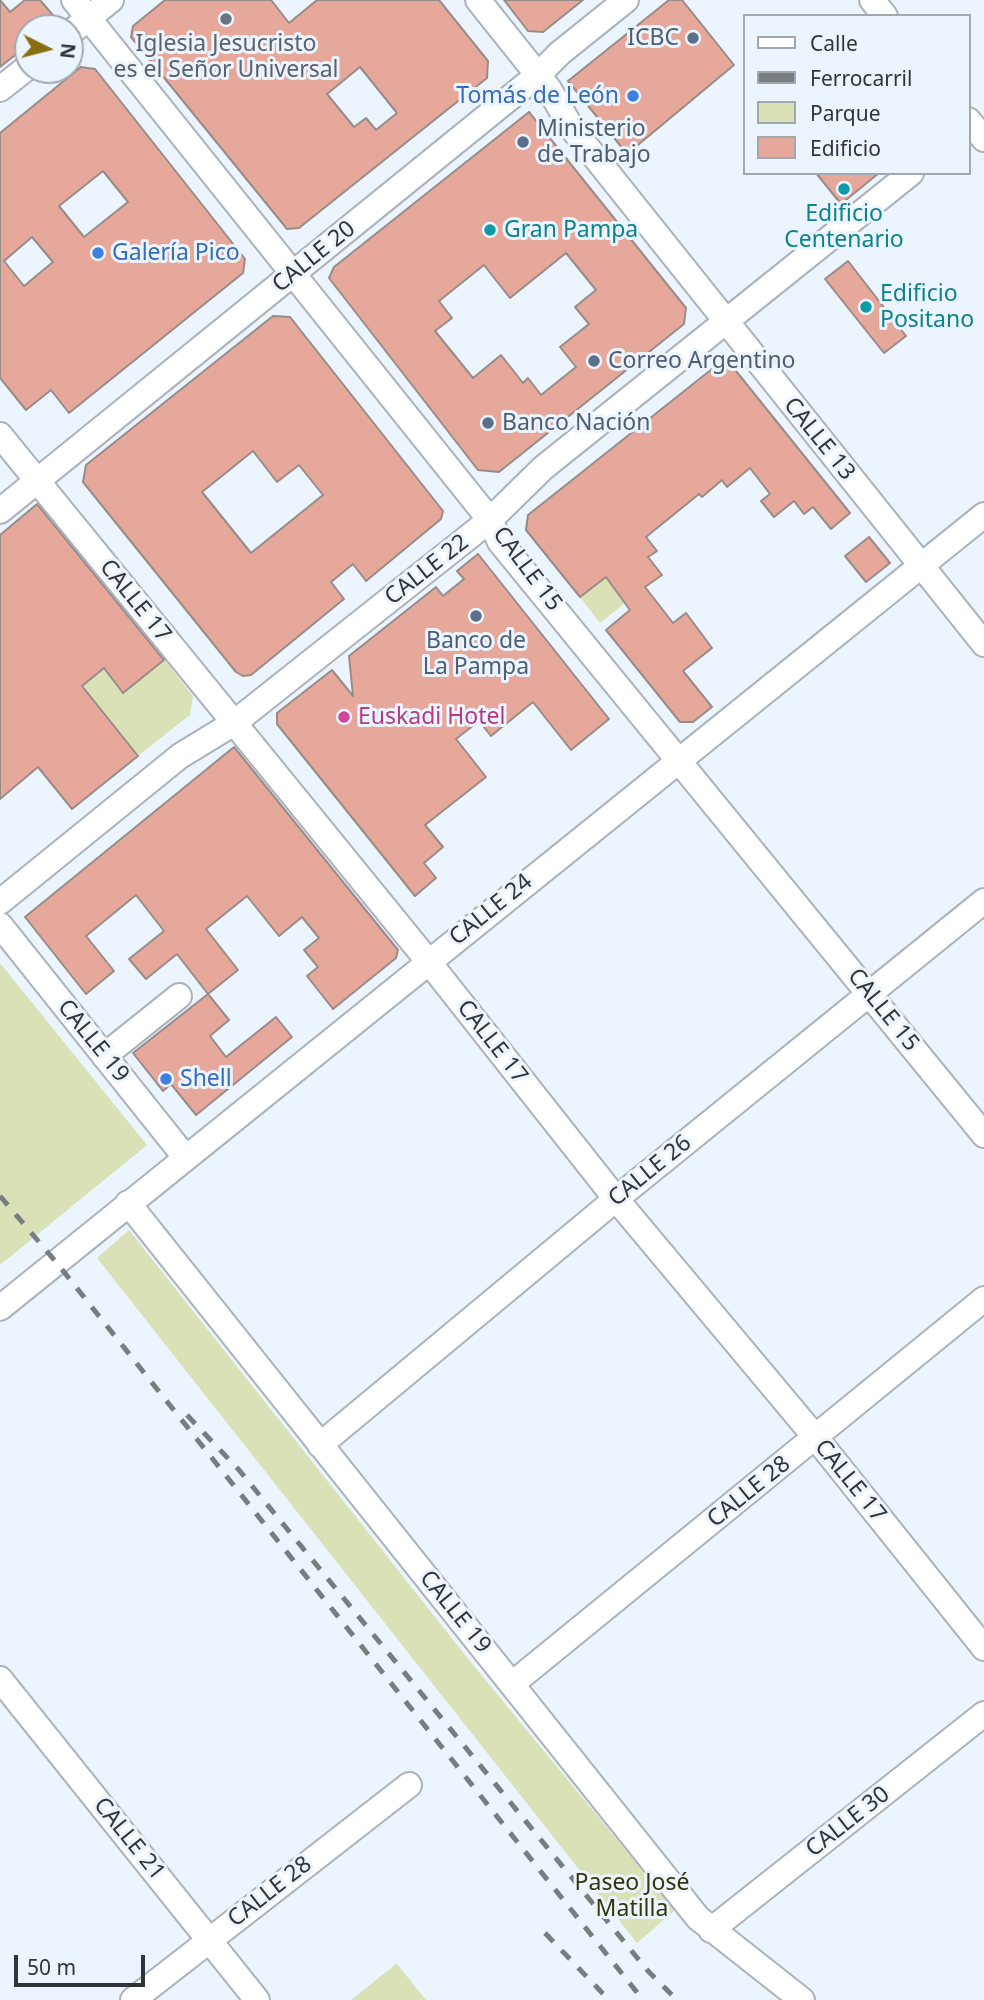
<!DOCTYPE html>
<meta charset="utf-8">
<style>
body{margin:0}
#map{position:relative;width:984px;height:2000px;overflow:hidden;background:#ecf4fd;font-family:"Noto Sans",sans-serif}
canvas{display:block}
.legend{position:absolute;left:743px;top:14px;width:228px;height:161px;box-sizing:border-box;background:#ecf4fd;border:2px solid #a2a8ae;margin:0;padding:9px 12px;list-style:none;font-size:21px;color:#323538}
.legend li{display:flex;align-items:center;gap:14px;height:35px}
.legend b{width:35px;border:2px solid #a2a8ae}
.north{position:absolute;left:14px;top:14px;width:70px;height:70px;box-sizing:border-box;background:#ecf4fd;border:2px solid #a2a8ae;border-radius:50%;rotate:96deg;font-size:19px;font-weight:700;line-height:28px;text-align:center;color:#323538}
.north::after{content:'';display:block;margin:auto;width:24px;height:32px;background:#8a6f11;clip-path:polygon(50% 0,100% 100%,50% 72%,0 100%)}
.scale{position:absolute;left:14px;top:1955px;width:131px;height:32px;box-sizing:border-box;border:4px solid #323538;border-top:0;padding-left:9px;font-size:21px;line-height:24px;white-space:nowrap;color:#323538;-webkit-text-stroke:5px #ecf4fd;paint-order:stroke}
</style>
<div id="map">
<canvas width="984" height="2000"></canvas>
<ul class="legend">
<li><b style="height:9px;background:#fff"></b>Calle</li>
<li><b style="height:9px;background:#787d82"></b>Ferrocarril</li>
<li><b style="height:19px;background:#dae1b6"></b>Parque</li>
<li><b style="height:19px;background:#e7a89c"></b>Edificio</li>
</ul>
<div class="north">N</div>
<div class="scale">50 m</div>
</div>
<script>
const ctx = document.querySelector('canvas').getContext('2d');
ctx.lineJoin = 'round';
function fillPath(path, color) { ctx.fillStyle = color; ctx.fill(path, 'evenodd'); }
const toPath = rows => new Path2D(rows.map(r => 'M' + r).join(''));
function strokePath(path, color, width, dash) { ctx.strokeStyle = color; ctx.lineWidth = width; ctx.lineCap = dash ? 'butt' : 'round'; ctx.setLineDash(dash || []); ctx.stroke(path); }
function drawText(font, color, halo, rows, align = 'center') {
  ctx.font = font + ' "Noto Sans",sans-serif'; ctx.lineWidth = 6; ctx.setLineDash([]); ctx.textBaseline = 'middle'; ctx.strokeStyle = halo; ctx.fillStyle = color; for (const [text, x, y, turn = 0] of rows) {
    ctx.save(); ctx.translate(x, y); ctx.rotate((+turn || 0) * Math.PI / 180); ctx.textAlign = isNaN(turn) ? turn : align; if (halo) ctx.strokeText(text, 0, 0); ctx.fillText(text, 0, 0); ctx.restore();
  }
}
fillPath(toPath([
 [606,577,615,590,631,598,600,623,580,597],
 [164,659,193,696,190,715,138,756,82,686,104,668,123,692],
 [0,963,147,1145,0,1265],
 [129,1230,469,1660,675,1910,637,1943,97,1258],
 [397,1964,426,2000,351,2000,396,1964]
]), '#dae1b6');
const building = toPath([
 [0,0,10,12,25,0,40,0,58,21,49,28,28,28,28,45,0,67,0,0],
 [165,0,271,0,289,23,317,0,439,0,488,61,487,78,299,228,287,229,131,37,133,26,165,0],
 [360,67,397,113,376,130,366,118,354,127,327,94,360,67],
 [504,0,583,0,543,32,528,31,504,0],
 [669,0,682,0,734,65,627,154,568,81,669,0],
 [81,67,95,69,245,259,243,273,69,413,51,390,26,410,0,378,0,133,81,67],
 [103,171,128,202,84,237,59,206,103,171],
 [32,237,53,262,24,286,4,261,32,237],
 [529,112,686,308,684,324,499,472,478,470,329,278,334,267,529,112],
 [566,253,596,290,575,307,589,324,560,347,576,367,541,395,528,378,523,383,501,355,473,378,435,331,452,318,439,301,484,265,510,298,566,253],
 [816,173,879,173,841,204,816,173],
 [848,261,906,336,884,353,825,279,848,261],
 [273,316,290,317,443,511,441,519,366,581,353,564,331,582,344,599,251,675,243,676,236,672,83,482,86,465,273,316],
 [253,451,277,482,299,465,323,495,251,553,202,492,253,451],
 [717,365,732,366,850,513,831,529,813,507,804,514,794,501,774,517,761,501,770,494,750,468,727,487,722,480,702,497,699,494,646,537,657,551,648,557,662,575,645,587,673,623,686,613,712,648,683,671,712,707,693,722,680,722,606,630,630,610,606,577,580,597,526,530,528,515,717,365],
 [37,504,164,660,123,693,104,668,82,686,138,756,72,809,38,767,0,799,0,535,37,504],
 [869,537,890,563,866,582,845,556,869,537],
 [478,554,609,719,571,750,533,702,491,736,479,721,456,739,486,777,425,825,443,847,424,863,436,878,415,896,277,724,277,713,332,670,353,696,349,656,436,587,443,596,464,579,457,571,478,554],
 [234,747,398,950,396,958,333,1009,307,976,318,967,304,950,319,938,302,917,279,936,247,896,206,929,238,970,208,994,177,954,146,979,129,959,164,931,136,895,86,936,114,971,86,994,25,917,234,747],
 [208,994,229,1020,210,1036,226,1057,276,1017,292,1037,196,1115,171,1084,163,1091,133,1053,208,994]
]);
fillPath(building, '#e7a89c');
strokePath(building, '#988c89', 2);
const minor = toPath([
 [74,0,490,520,500,542,984,1135],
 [478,0,549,89,571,127,984,644],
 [872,0,885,16],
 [70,33,111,0],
 [0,89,28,67],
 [968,120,984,139],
 [0,435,428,961,616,1199,816,1438,984,1648],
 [0,511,538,75,560,53,626,0],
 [0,902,180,756,234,723,490,520,543,468,911,173],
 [0,925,185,1157],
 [104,1056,179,996],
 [128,1203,698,1918,802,2000],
 [0,1308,984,515],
 [320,1445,616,1199,984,901],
 [0,1679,257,2000],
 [512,1684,984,1299],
 [711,1930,984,1714],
 [133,2000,409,1785]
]);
strokePath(minor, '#abb2bb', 28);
strokePath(minor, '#fff', 24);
strokePath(toPath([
 [0,1196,56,1262,643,2000],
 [187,1415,239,1470,648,1971,677,2000],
 [545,1933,609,2000]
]), '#787d82', 5, [12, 12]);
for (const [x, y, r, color] of [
 [226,19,7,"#6b7280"],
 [693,38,7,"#5c6f8a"],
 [633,96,7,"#3f7fe0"],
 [523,142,7,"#5c6f8a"],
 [844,189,7,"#0f9aa8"],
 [490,230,7,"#0f9aa8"],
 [98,253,7,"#3f7fe0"],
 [866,307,7,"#0f9aa8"],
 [594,361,7,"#5c6f8a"],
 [488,423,7,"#5c6f8a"],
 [476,616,7,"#5c6f8a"],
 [344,717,7,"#d1479c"],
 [166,1079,7,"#3f7fe0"]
]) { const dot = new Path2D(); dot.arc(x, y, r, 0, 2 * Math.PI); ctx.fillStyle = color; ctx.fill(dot); strokePath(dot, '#ecf4fd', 2.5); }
drawText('23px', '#4e5e75', '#ecf4fd', [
 ["ICBC",679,38,"right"],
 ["Ministerio",537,129],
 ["de Trabajo",537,155],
 ["Correo Argentino",608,361],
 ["Banco Nación",502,423],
 ["Banco de",476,641,"center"],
 ["La Pampa",476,667,"center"]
], 'left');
drawText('23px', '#5b616d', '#ecf4fd', [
 ["Iglesia Jesucristo",226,44],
 ["es el Señor Universal",226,70]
]);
drawText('23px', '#366cbe', '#ecf4fd', [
 ["Tomás de León",619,96,"right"],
 ["Galería Pico",112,253],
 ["Shell",180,1079]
], 'left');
drawText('23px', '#0d838f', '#ecf4fd', [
 ["Edificio",844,214,"center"],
 ["Centenario",844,240,"center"],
 ["Gran Pampa",504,230],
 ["Edificio",880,294],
 ["Positano",880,320]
], 'left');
drawText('23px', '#323538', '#ecf4fd', [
 ["CALLE 20",314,257,-39],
 ["CALLE 13",819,439,51],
 ["CALLE 15",527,569,53],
 ["CALLE 22",427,570,-38],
 ["CALLE 17",135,601,51],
 ["CALLE 24",491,910,-39],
 ["CALLE 15",883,1010,51],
 ["CALLE 19",93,1041,51],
 ["CALLE 17",492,1042,52],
 ["CALLE 26",650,1171,-39],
 ["CALLE 17",850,1481,51],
 ["CALLE 28",749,1492,-39],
 ["CALLE 19",455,1612,51],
 ["CALLE 30",848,1822,-38],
 ["CALLE 21",129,1839,51],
 ["CALLE 28",270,1892,-38]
]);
drawText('23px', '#b23c85', '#ecf4fd', [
 ["Euskadi Hotel",358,717]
], 'left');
drawText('23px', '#33370a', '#ecf4fd', [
 ["Paseo José",632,1883],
 ["Matilla",632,1909]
]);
</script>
